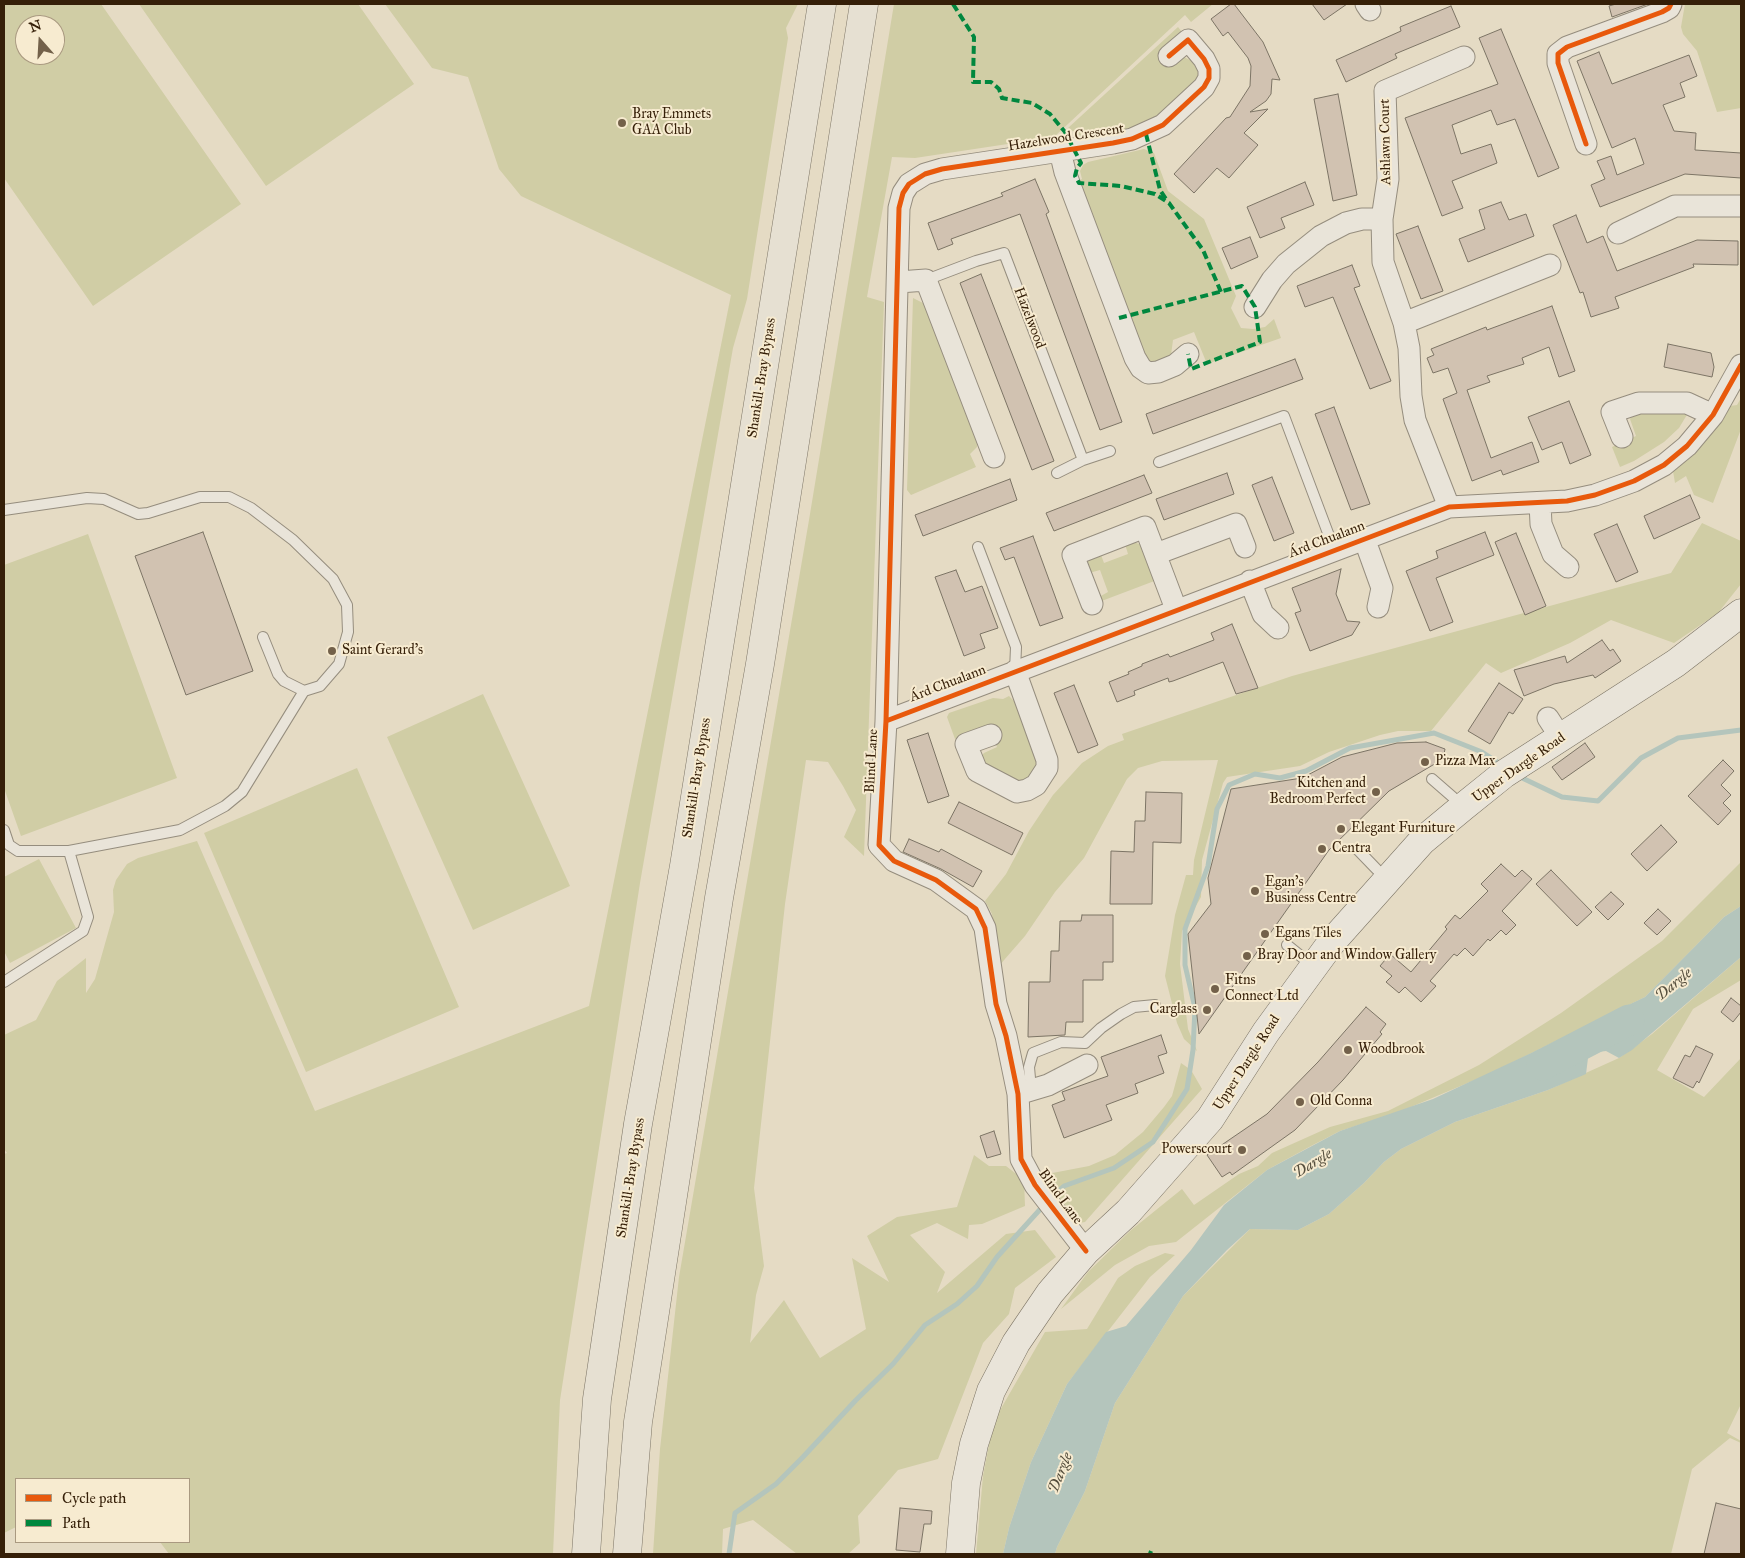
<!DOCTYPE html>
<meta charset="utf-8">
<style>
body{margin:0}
#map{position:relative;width:1745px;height:1558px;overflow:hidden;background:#e5dbc4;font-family:"IM FELL Great Primer",serif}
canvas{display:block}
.frame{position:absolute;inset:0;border:5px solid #351f08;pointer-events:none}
.legend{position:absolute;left:15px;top:1478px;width:175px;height:65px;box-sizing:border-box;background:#f7ebd0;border:1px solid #a99980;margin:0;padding:6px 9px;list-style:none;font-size:15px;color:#351f08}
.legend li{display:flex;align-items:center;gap:10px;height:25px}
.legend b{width:25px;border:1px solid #a99980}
.north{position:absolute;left:15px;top:15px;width:50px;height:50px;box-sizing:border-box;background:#f7ebd0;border:1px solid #a99980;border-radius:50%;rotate:341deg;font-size:14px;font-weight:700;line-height:20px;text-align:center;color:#351f08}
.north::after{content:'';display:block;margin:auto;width:18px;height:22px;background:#73614a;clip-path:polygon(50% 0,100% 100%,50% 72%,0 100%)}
</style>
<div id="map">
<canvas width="1745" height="1558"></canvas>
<div class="frame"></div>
<ul class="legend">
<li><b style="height:6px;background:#e8590c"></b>Cycle path</li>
<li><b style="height:6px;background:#00873e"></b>Path</li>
</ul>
<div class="north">N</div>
</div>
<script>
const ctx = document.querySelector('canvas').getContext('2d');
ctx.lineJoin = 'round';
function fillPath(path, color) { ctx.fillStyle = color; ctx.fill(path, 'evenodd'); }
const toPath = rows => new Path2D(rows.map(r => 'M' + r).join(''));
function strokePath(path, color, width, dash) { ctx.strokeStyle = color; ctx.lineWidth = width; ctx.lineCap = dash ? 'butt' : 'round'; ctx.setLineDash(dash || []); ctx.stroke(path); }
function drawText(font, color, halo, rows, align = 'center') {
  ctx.font = font + ' "IM FELL Great Primer",serif'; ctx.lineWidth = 4; ctx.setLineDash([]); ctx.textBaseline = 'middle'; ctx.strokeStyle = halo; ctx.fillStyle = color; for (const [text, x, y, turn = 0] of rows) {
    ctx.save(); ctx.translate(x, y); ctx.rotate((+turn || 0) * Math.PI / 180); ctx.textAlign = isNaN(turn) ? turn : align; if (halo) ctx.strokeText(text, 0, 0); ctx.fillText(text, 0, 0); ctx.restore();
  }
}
fillPath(toPath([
 [4,4,101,4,241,204,93,306,4,178],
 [25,25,55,25,55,55,25,55],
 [139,4,358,4,414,84,266,186],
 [385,4,798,4,786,28,788,38,747,299,733,348,640,883,560,1400,553,1554,169,1554,160,1542,189,1542,189,1479,16,1479,16,1527,4,1533,4,1154,7,1153,4,1149,4,1035,36,1020,57,981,86,958,86,993,95,979,114,912,113,890,116,880,127,864,138,858,197,841,315,1111,589,1006,731,295,521,196,499,169,468,77,432,68],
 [894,4,1213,4,1191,22,1185,15,1054,137,915,158,892,157,867,297,884,302,864,856,844,837,856,810,843,786,828,762,806,760,785,904,754,1188,764,1266,756,1295,750,1343,784,1300,820,1358,866,1329,852,1258,889,1282,867,1236,897,1217,957,1207,974,1155,989,1166,1006,1166,1024,1180,1025,1206,982,1224,969,1225,968,1239,937,1223,910,1235,945,1272,937,1293,1006,1234,1035,1230,1056,1257,1015,1288,1009,1314,983,1343,938,1459,898,1470,858,1516,860,1543,848,1554,797,1554,753,1520,723,1529,722,1554,653,1554,660,1449,679,1277,809,520],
 [1685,4,1741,4,1741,108,1717,112,1697,51,1683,34,1681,27],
 [1178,27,1182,32,1162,51,1172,66,1184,57,1192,61,1197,66,1199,81,1162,116,1140,130,1087,140,1068,128],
 [1144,149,1154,153,1168,191,1204,219,1236,296,1231,308,1241,328,1253,329,1265,327,1274,319,1281,338,1207,364,1194,332,1173,340,1171,355,1166,360,1149,363,1143,357,1077,182,1082,179,1080,171,1083,165,1088,162],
 [913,298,923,303,934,319,978,438,977,447,970,454,976,467,911,495,907,490],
 [1741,398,1741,429,1713,503,1694,495,1686,476,1675,483,1673,471,1730,406,1737,405],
 [1635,412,1688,413,1679,428,1664,442,1634,461,1620,467,1612,447,1636,436,1630,419],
 [1702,523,1741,541,1741,584,1718,613,1674,643,1611,620,1570,643,1501,673,1486,663,1431,731,1398,731,1380,735,1329,752,1300,766,1227,777,1223,783,1202,860,1201,897,1182,931,1180,964,1188,1029,1197,1051,1184,1039,1177,1023,1165,976,1175,915,1186,875,1193,875,1194,860,1218,760,1162,761,1138,768,1127,779,1084,858,1055,892,1025,936,998,967,992,914,985,901,1006,874,1029,831,1053,795,1082,763,1108,746,1124,740,1122,734,1292,676,1671,573],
 [88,534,177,778,21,836,4,788,4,565],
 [1131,541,1142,545,1157,580,1099,602,1099,597,1108,592,1100,570,1089,573,1086,563,1089,559,1101,555,1104,563,1128,554,1125,544],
 [483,694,570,886,473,930,387,737],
 [1009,696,1018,705,1042,767,1029,785,983,769,980,758,984,753,997,747,989,725,964,733,955,739,947,717,949,713,993,698,1003,699],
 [357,768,459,1007,306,1072,204,833],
 [39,859,76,928,10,963,4,951,4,877],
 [1741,862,1741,906,1724,917,1645,997,1489,1074,1399,1112,1340,1131,1311,1146,1267,1170,1176,1242,1149,1246,1115,1265,1061,1309,1088,1272,1130,1231,1182,1189,1194,1205,1239,1174,1258,1166,1272,1153,1330,1127,1388,1111,1479,1065,1561,1013,1662,941],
 [1741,957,1741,980,1693,1009,1657,1070,1704,1097,1741,1058,1741,1404,1727,1433,1741,1441,1741,1443,1730,1438,1692,1469,1671,1554,1055,1554,1057,1547,1085,1491,1115,1403,1183,1296,1250,1229,1298,1230,1329,1214,1364,1183,1384,1162,1401,1149,1455,1122,1548,1090,1619,1058,1652,1034],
 [1181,1063,1191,1070,1202,1089,1085,1222,1079,1223,1057,1198,1042,1175,1089,1166,1115,1155,1143,1132,1164,1107,1172,1096],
 [1165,1253,1175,1255,1150,1277,1067,1384,1031,1462,1009,1528,1003,1554,976,1554,983,1476,991,1434,999,1412,1045,1332,1087,1329,1118,1278,1135,1266]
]), '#d0cda5');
fillPath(toPath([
 [1741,906,1741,957,1632,1050,1619,1058,1606,1051,1598,1052,1588,1058,1586,1074,1548,1090,1455,1122,1401,1149,1384,1162,1364,1183,1329,1214,1298,1230,1250,1229,1227,1250,1183,1296,1115,1403,1085,1491,1057,1547,1055,1554,1003,1554,1009,1528,1031,1462,1067,1384,1106,1332,1126,1326,1191,1250,1224,1205,1267,1170,1340,1131,1433,1099,1561,1039,1574,1045,1588,1042,1597,1032,1599,1019,1645,997,1724,917]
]), '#b4c5bc');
strokePath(toPath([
 [1518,776,1562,797,1598,801,1641,758,1678,738,1741,730],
 [1052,1197,1064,1186,1114,1168,1153,1142,1187,1089,1193,1050,1195,1008,1185,965,1185,929,1208,866,1217,809,1229,785,1255,774,1280,778,1306,771,1350,748,1434,733,1482,752,1502,765],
 [729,1554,735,1513,776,1484,803,1457,856,1400,893,1364,925,1325,957,1304,977,1286,997,1257,1044,1205]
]), '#b4c5bc', 5);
strokePath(toPath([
 [1542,1065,1629,1020]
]), '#b4c5bc', 31);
const building = toPath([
 [1231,4,1234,4,1263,42,1280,80,1272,79,1271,94,1266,101,1250,112,1268,109,1244,133,1258,145,1229,178,1217,168,1194,193,1174,174,1226,118,1230,117,1250,86,1251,66,1248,58,1228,32,1223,36,1211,19,1231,4],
 [1312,4,1347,4,1324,20,1312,4],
 [1616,4,1648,4,1612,17,1609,6,1616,4],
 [1451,6,1460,27,1395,54,1397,58,1346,82,1336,60,1401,31,1400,27,1451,6],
 [1501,29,1559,168,1538,177,1515,119,1497,125,1491,110,1452,125,1461,154,1491,144,1497,163,1452,181,1463,208,1442,216,1405,118,1498,84,1479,38,1501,29],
 [1599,52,1612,84,1689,55,1697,76,1680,83,1685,97,1663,105,1674,131,1696,133,1695,150,1741,153,1741,178,1685,174,1600,207,1591,185,1605,179,1597,161,1611,156,1617,175,1644,164,1635,138,1612,148,1577,61,1599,52],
 [1338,94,1357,195,1333,201,1314,99,1338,94],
 [1035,179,1049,212,1046,214,1122,422,1100,430,1020,214,951,239,953,244,938,250,928,223,1003,196,1001,193,1035,179],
 [1305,182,1314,205,1281,218,1285,228,1260,238,1247,207,1305,182],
 [1501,202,1509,220,1526,214,1534,236,1468,262,1459,239,1485,229,1479,210,1501,202],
 [1576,215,1587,243,1603,236,1617,271,1697,240,1738,241,1738,265,1693,264,1694,267,1615,297,1619,308,1591,317,1583,292,1580,293,1553,225,1576,215],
 [1418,226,1443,291,1421,299,1396,234,1418,226],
 [1250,237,1258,257,1231,269,1222,248,1250,237],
 [1352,265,1360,286,1354,288,1391,381,1370,389,1333,297,1305,307,1297,286,1352,265],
 [981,274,1054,461,1032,470,960,283,981,274],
 [1552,306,1575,371,1559,377,1549,347,1522,358,1524,364,1487,376,1490,382,1467,390,1491,458,1532,442,1539,462,1503,475,1501,470,1472,481,1443,399,1457,393,1448,368,1433,373,1427,358,1434,355,1431,349,1486,327,1487,330,1552,306],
 [1668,344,1711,353,1714,367,1712,377,1664,367,1668,344],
 [1295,359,1303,379,1153,434,1146,414,1295,359],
 [1569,401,1591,455,1570,464,1562,442,1542,450,1528,417,1569,401],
 [1334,407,1370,504,1351,510,1315,414,1334,407],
 [1227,473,1234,494,1164,520,1156,499,1227,473],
 [1144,475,1152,493,1054,531,1046,513,1144,475],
 [1272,477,1294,533,1274,541,1252,485,1272,477],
 [1010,479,1017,500,923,536,915,515,1010,479],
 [1690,495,1700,518,1654,539,1644,516,1690,495],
 [1617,524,1638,572,1616,582,1594,534,1617,524],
 [203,532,253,671,186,695,135,556,203,532],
 [1485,532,1494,555,1436,578,1453,622,1430,631,1406,571,1438,558,1436,551,1485,532],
 [1516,533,1546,606,1525,615,1495,542,1516,533],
 [1033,536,1063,618,1040,626,1014,557,1005,560,1000,548,1033,536],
 [1341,569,1336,594,1347,621,1360,622,1352,635,1310,651,1295,613,1301,611,1292,588,1341,569],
 [956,570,965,592,982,586,998,628,980,634,985,648,964,656,935,577,956,570],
 [1232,624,1258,688,1236,694,1223,662,1173,681,1169,682,1168,678,1134,691,1135,695,1117,702,1109,682,1129,674,1128,672,1142,666,1142,664,1168,654,1170,657,1214,640,1211,633,1232,624],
 [1602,640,1610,651,1613,649,1621,661,1595,678,1593,675,1554,684,1524,696,1514,670,1565,656,1567,663,1602,640],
 [1499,683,1523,699,1513,714,1509,712,1490,744,1468,731,1499,683],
 [1074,685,1098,745,1078,753,1054,693,1074,685],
 [928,733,949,796,928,803,907,740,928,733],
 [1426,742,1445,749,1443,759,1389,791,1329,850,1199,1034,1188,934,1211,904,1208,878,1231,789,1302,778,1342,757,1397,743,1426,742],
 [1585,743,1595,757,1562,780,1552,767,1585,743],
 [1723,760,1734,771,1721,785,1731,795,1723,803,1731,811,1718,825,1688,796,1723,760],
 [1146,792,1182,793,1181,843,1153,842,1152,904,1110,904,1111,851,1134,852,1135,821,1145,821,1146,792],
 [959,802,1023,833,1012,855,948,823,959,802],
 [1661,825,1677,842,1647,871,1631,854,1661,825],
 [909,839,939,852,941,849,982,871,973,887,941,869,903,852,909,839],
 [1501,864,1515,877,1522,870,1532,879,1502,911,1516,925,1506,935,1501,930,1490,941,1488,939,1473,956,1465,948,1457,956,1454,954,1430,981,1436,986,1421,1002,1405,987,1399,993,1386,982,1392,976,1380,966,1390,954,1411,972,1447,929,1445,927,1455,915,1460,919,1488,891,1481,884,1501,864],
 [1551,870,1592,912,1577,926,1536,884,1551,870],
 [1611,892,1624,904,1608,920,1595,907,1611,892],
 [1658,909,1671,921,1657,935,1644,923,1658,909],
 [1082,915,1113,915,1113,962,1103,962,1103,980,1083,980,1083,1022,1066,1022,1065,1035,1028,1037,1029,982,1050,982,1051,951,1059,951,1060,921,1081,921,1082,915],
 [1731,998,1741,1006,1741,1012,1733,1022,1721,1012,1731,998],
 [1366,1007,1386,1024,1380,1032,1382,1034,1343,1080,1295,1130,1232,1175,1230,1172,1222,1177,1207,1155,1267,1114,1318,1062,1366,1007],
 [1161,1035,1167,1053,1158,1056,1164,1073,1135,1084,1138,1093,1106,1105,1112,1120,1064,1138,1052,1105,1065,1100,1062,1092,1108,1076,1101,1057,1161,1035],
 [1696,1046,1713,1054,1699,1083,1697,1081,1693,1088,1673,1078,1685,1055,1690,1057,1696,1046],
 [994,1131,1001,1154,987,1158,980,1136,994,1131],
 [1716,1503,1741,1509,1741,1554,1704,1554,1716,1503],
 [900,1508,932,1511,931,1524,924,1524,920,1552,896,1550,900,1508]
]);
fillPath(building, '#d1c2b1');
strokePath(building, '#7c7465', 1);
const lane = toPath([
 [926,280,976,261,1004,253,1083,460],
 [1159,462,1284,416,1334,549],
 [1057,473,1083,460,1110,451],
 [4,510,87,498,104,499,138,514,148,513,200,497,229,497,251,508,293,540,333,579,347,605,348,632,339,664,320,686,304,691,242,792,225,806,180,830,69,851,88,917,83,931,4,982],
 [978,547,1016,647,1015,671],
 [263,637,278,674,284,681,304,691],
 [1432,779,1463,806],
 [4,830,9,845,18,851,69,851],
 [1358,850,1386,879],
 [1287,945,1313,966],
 [1031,1090,1029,1067,1033,1053,1061,1042,1085,1043,1101,1028,1121,1014,1134,1007,1155,1005]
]);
const street = toPath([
 [1366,4,1370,10],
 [1586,144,1558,63,1558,54,1567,47,1662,12,1669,8,1671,4],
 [1060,151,1065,172,1135,358,1141,368,1148,373,1158,372,1175,365,1188,354],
 [1618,233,1675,206,1741,206],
 [899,282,926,280,994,457],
 [1255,307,1272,280,1286,264,1321,236,1346,223,1362,219,1382,219],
 [1404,323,1550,265],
 [1622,437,1612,412,1639,403,1687,403,1713,415],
 [1540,503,1541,524,1553,554,1568,567],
 [1449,507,1415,420,1411,396,1409,348,1404,323,1383,262,1382,219,1388,179,1385,91,1464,57],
 [1364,538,1382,588,1378,607],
 [1156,554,1236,524,1245,547],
 [1250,581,1263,614,1278,628],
 [1092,604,1073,555,1145,527,1176,609],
 [1548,718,1561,738],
 [886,721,1449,507,1567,501,1595,495,1634,481,1664,465,1687,446,1713,415,1741,365],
 [991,735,966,744,977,771,1017,792,1027,790,1036,785,1047,768,1047,760,1015,671],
 [1018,1094,1048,1085,1087,1065],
 [1086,1251,1035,1185,1021,1159,1018,1094,1006,1036,996,1004,985,928,976,909,936,880,894,861,879,845,886,721,899,208,903,193,909,184,925,174,942,169,1113,143,1132,139,1163,125,1204,87,1209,78,1209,69,1204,59,1188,40,1169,56]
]);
const secondary = toPath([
 [960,1554,966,1483,974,1444,991,1391,1016,1343,1050,1293,1086,1251,1128,1212,1210,1119,1266,1032,1331,943,1422,841,1463,807,1504,774,1676,663,1741,613]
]);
const highway = toPath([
 [586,1554,597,1399,638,1124,684,866,822,4],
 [627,1554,638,1422,719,898,760,664,864,4]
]);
strokePath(lane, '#958d7e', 12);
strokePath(street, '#958d7e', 23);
strokePath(secondary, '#7c7465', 29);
strokePath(highway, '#7c7465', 29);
strokePath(lane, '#e9e4d9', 10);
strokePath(street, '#e9e4d9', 21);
strokePath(secondary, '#e9e4d9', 28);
strokePath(highway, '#e6e0d2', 28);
strokePath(toPath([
 [953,4,974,37,973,82,991,82,999,89,1002,98,1032,103,1050,114,1065,132,1081,163,1077,168,1075,176,1079,183,1121,186,1155,194,1169,203,1203,250,1221,292],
 [1146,134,1160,190,1166,199],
 [1119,318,1242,286,1255,307,1260,342,1191,369,1188,354],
 [1150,1554,1151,1551]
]), '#00873e', 4, [8, 4]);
strokePath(toPath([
 [1586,144,1558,63,1558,54,1567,47,1662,12,1669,8,1671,4],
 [886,721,1449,507,1567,501,1595,495,1634,481,1664,465,1687,446,1713,415,1741,365],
 [1086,1251,1035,1185,1021,1159,1018,1094,1006,1036,996,1004,985,928,976,909,936,880,894,861,879,845,886,721,899,208,903,193,909,184,925,174,942,169,1113,143,1132,139,1163,125,1204,87,1209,78,1209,69,1204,59,1188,40,1169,56]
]), '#e8590c', 5);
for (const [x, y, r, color] of [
 [622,123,5,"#73614a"],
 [332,651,5,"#73614a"],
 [1425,762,5,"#73614a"],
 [1376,792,5,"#73614a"],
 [1341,829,5,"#73614a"],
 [1322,849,5,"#73614a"],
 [1255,891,5,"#73614a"],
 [1265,934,5,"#73614a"],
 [1247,956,5,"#73614a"],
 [1215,989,5,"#73614a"],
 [1207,1010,5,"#73614a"],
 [1348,1050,5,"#73614a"],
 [1300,1102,5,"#73614a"],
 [1242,1150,5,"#73614a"]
]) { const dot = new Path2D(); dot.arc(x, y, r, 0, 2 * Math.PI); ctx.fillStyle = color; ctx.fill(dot); strokePath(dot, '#f7ebd0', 2); }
drawText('14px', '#351f08', '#f7ebd0', [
 ["Bray Emmets",632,115],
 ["GAA Club",632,131],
 ["Saint Gerard's",342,651],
 ["Pizza Max",1435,762],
 ["Kitchen and",1366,784,"right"],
 ["Bedroom Perfect",1366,800,"right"],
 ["Elegant Furniture",1351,829],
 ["Centra",1332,849],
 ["Egan's",1265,883],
 ["Business Centre",1265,899],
 ["Egans Tiles",1275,934],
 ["Bray Door and Window Gallery",1257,956],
 ["Fitns",1225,981],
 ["Connect Ltd",1225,997],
 ["Carglass",1197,1010,"right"],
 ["Woodbrook",1358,1050],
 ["Old Conna",1310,1102],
 ["Powerscourt",1232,1150,"right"]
], 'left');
drawText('14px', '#351f08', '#f7ebd0', [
 ["Hazelwood Crescent",1066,138,-9],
 ["Ashlawn Court",1386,142,-91],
 ["Hazelwood",1029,318,69],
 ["Shankill-Bray Bypass",762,378,-81],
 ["Árd Chualann",1327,540,-21],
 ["Árd Chualann",948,684,-21],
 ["Blind Lane",872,761,-87],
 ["Upper Dargle Road",1519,768,-35],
 ["Shankill-Bray Bypass",697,778,-81],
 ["Upper Dargle Road",1247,1063,-57],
 ["Shankill-Bray Bypass",631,1178,-81],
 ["Blind Lane",1060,1197,54]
]);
drawText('italic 15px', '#554e3d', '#f7ebd0', [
 ["Dargle",1674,985,-39],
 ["Dargle",1313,1164,-31],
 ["Dargle",1061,1473,-68]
]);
</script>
